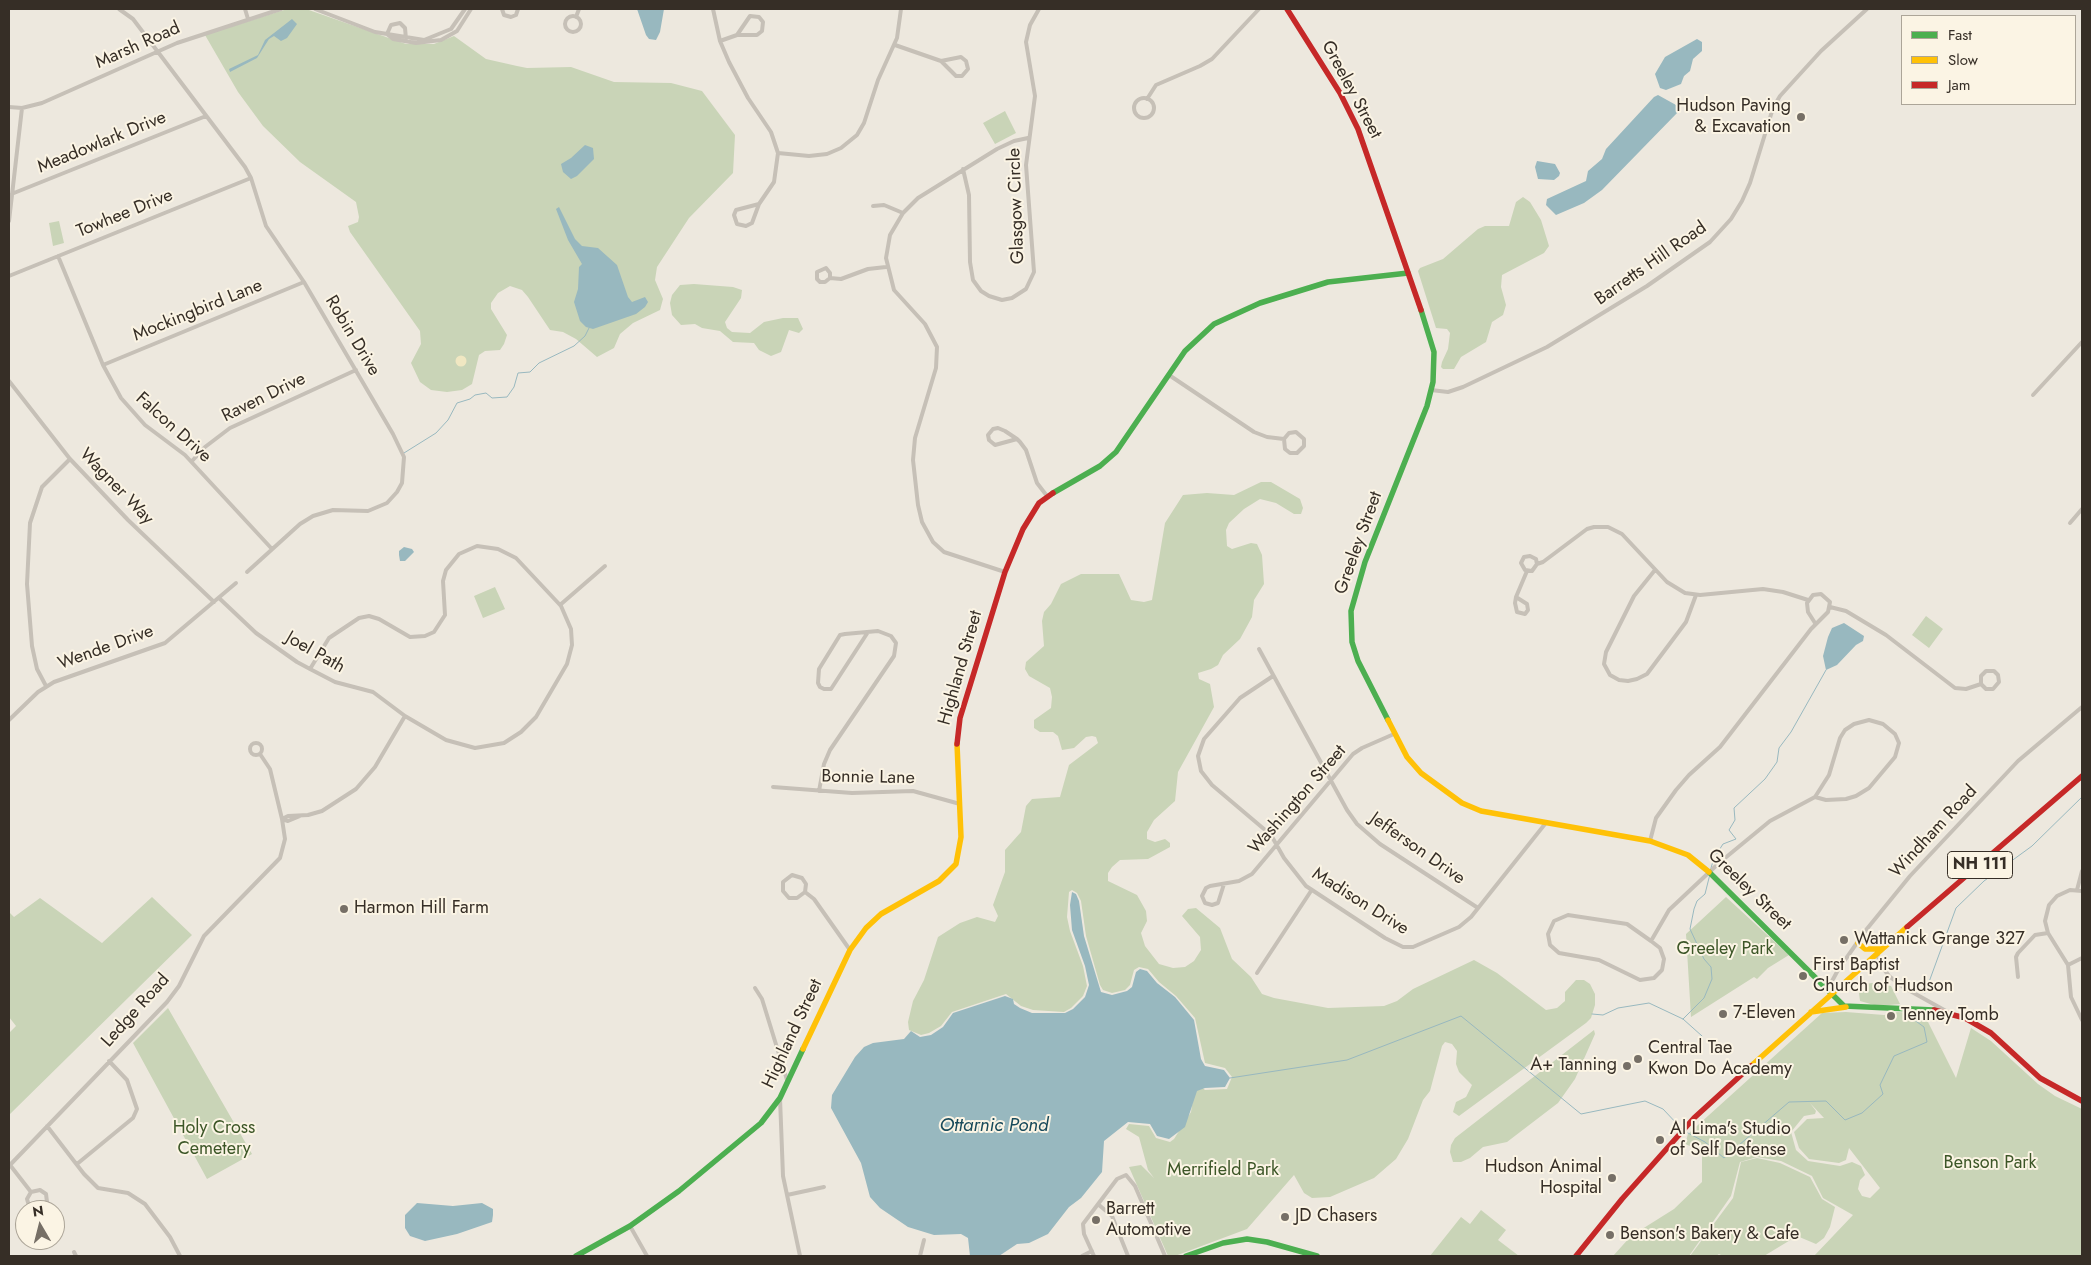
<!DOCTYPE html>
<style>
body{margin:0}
#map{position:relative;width:2091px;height:1265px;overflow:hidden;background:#ede8de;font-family:Jost,sans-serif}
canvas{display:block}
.frame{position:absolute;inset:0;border:10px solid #362e26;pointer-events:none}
.legend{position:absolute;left:1901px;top:15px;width:175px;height:90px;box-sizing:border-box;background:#fbf4e4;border:1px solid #aca598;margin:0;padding:6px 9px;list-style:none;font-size:15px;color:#362e26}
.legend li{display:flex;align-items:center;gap:10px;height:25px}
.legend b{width:25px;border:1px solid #aca598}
.north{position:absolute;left:15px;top:1200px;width:50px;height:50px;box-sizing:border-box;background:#fbf4e4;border:1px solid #aca598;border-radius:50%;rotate:352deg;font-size:14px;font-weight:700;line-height:20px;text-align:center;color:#362e26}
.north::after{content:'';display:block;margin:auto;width:18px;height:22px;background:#766f66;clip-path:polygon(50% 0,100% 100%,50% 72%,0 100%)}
</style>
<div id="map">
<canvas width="2091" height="1265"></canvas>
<div class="frame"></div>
<ul class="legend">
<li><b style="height:6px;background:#4caf50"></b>Fast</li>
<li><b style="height:6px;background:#ffc107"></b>Slow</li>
<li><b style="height:6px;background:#c62828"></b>Jam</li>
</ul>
<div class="north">N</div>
</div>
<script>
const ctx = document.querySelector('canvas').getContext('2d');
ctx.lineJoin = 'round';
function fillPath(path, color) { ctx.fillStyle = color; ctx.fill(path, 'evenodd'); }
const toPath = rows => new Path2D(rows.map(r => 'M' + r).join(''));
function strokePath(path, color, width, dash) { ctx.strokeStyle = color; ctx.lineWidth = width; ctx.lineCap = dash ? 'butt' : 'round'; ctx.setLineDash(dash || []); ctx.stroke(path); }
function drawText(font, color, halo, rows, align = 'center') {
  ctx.font = font + ' Jost,sans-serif'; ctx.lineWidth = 4; ctx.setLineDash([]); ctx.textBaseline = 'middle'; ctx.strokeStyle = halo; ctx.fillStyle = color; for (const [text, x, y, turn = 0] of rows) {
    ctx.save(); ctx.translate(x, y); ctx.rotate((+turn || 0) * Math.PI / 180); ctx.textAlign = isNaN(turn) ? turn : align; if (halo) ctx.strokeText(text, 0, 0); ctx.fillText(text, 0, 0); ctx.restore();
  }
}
fillPath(toPath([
 [306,9,406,44,434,44,454,36,486,59,517,66,527,68,571,67,614,82,671,83,702,91,735,135,733,173,689,218,657,267,655,280,663,299,660,310,633,323,620,334,614,348,597,357,576,339,563,332,550,330,528,297,522,290,510,286,498,293,491,303,491,309,507,335,504,344,500,350,485,351,479,355,472,384,462,390,447,392,431,390,420,382,411,363,421,344,420,331,350,232,348,226,358,222,359,217,356,202,300,162,263,126,238,92,205,35,284,10],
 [1005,111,1016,133,995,144,983,123],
 [1523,197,1530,202,1541,220,1549,246,1544,253,1502,275,1501,287,1506,305,1503,315,1492,322,1486,342,1461,357,1454,369,1443,369,1441,367,1442,362,1448,349,1450,333,1447,329,1436,328,1418,271,1420,268,1443,259,1478,229,1485,226,1509,226,1516,202],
 [59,221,64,243,53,246,49,223],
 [694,284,733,287,742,290,741,298,725,322,727,328,732,332,750,333,764,322,783,318,798,318,803,329,799,333,789,330,781,352,771,356,759,350,754,343,733,342,720,331,702,328,695,324,681,325,672,315,670,303,672,295,680,285],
 [1261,482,1271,482,1300,499,1303,508,1301,514,1294,514,1276,503,1260,499,1244,509,1229,523,1226,530,1227,546,1232,549,1251,543,1257,544,1262,555,1264,584,1254,600,1252,617,1240,639,1223,655,1218,665,1211,669,1198,673,1199,679,1210,684,1214,707,1178,772,1175,801,1154,820,1147,832,1147,839,1155,842,1165,839,1170,843,1170,847,1148,859,1120,860,1112,867,1108,873,1108,881,1137,895,1146,911,1147,921,1141,933,1145,946,1159,964,1173,968,1185,967,1194,961,1201,950,1200,937,1182,916,1188,909,1196,908,1220,928,1232,959,1251,977,1262,994,1274,998,1328,1008,1384,1006,1397,1001,1413,989,1474,960,1497,973,1546,1010,1557,1008,1565,1001,1565,992,1576,980,1584,980,1590,984,1595,994,1595,1005,1591,1018,1586,1023,1459,1116,1453,1112,1456,1102,1466,1097,1472,1085,1459,1072,1456,1064,1457,1051,1452,1044,1445,1042,1442,1046,1430,1091,1423,1100,1408,1139,1396,1159,1374,1178,1330,1197,1312,1198,1304,1193,1294,1175,1247,1229,1175,1256,1168,1256,1129,1167,1141,1165,1154,1178,1148,1170,1139,1137,1126,1129,1129,1124,1149,1126,1156,1138,1170,1142,1174,1139,1191,1112,1194,1092,1200,1086,1205,1090,1227,1089,1232,1077,1225,1068,1205,1063,1195,1018,1176,996,1159,982,1148,969,1139,967,1134,970,1130,985,1125,990,1112,993,1103,990,1100,985,1086,936,1081,901,1077,893,1072,890,1069,892,1067,917,1070,931,1083,966,1087,986,1083,996,1071,1008,1064,1012,1033,1010,1021,1006,1006,994,952,1012,941,1026,929,1033,921,1035,909,1030,908,1022,913,1001,924,980,938,937,960,923,977,917,995,922,998,916,993,905,1005,872,1005,850,1021,832,1026,806,1032,799,1060,797,1069,765,1098,743,1096,737,1092,736,1086,737,1074,748,1062,750,1058,736,1053,732,1040,732,1034,728,1034,720,1051,708,1052,697,1050,688,1029,676,1025,669,1026,662,1044,646,1042,621,1044,612,1051,604,1061,584,1081,574,1119,574,1131,600,1144,602,1152,600,1165,523,1183,495,1207,493,1234,495],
 [495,587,505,609,483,618,474,596],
 [1926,616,1943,629,1929,648,1912,635],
 [152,897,192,935,9,1115,9,1033,16,1026,9,1017,9,912,14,917,40,898,102,943],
 [1726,897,1789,955,1768,968,1757,979,1754,977,1691,1017,1686,934],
 [1872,983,1891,986,1900,1004,1878,1006,1860,1001,1858,985],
 [168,1008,252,1154,207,1179,133,1043],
 [1846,1012,1884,1015,1898,1012,1924,1014,1956,1078,1971,1028,1991,1041,2038,1084,2055,1096,2082,1109,2082,1256,1814,1256,1853,1215,1823,1198,1812,1176,1781,1161,1757,1157,1740,1162,1731,1196,1689,1256,1613,1256,1631,1236,1674,1209,1702,1182,1702,1151,1685,1144,1688,1134,1822,1013],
 [1810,1103,1824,1118,1807,1119,1794,1132,1799,1148,1809,1159,1839,1163,1846,1160,1849,1148,1880,1188,1870,1198,1862,1196,1858,1189,1860,1180,1865,1175,1861,1166,1852,1162,1840,1166,1808,1161,1796,1150,1791,1132,1804,1116,1815,1114,1816,1111],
 [1594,1030,1595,1034,1575,1079,1558,1103,1507,1142,1483,1147,1470,1158,1461,1162,1453,1162,1450,1152,1451,1145,1455,1138],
 [1757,1158,1780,1163,1810,1177,1822,1199,1835,1207,1830,1227,1824,1238,1816,1244,1797,1236,1764,1256,1723,1256,1719,1254,1716,1256,1690,1256,1733,1198,1741,1162],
 [1481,1210,1506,1230,1498,1240,1519,1256,1430,1256,1461,1217,1470,1224]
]), '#c9d4b7');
fillPath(toPath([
 '455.5 361a5.5 5.5 0 1 1 11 0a5.5 5.5 0 1 1-11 0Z'
]), '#f0e7c2');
fillPath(toPath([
 [637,9,664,9,660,32,656,40,649,39,646,35],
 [292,19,297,24,287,38,281,41,274,36,269,39,257,58,230,72,229,69,258,55,265,40],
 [1697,39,1702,42,1702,51,1693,59,1690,71,1684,76,1681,84,1666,90,1660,88,1655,74,1665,57],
 [1658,95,1676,105,1678,112,1602,190,1584,203,1556,215,1546,205,1547,199,1586,181,1588,171,1602,159,1606,149,1654,97],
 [585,145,593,148,594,159,577,176,571,179,563,172,561,164,571,158],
 [1537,161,1555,164,1560,173,1559,176,1554,180,1538,179,1535,167],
 [559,207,575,239,582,246,598,248,617,265,628,297,632,302,645,297,648,302,645,307,636,314,593,329,586,327,580,321,574,302,578,289,579,267,582,264,568,240,556,209],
 [404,547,412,549,414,552,405,561,400,561,399,555,399,551],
 [1844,623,1864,636,1863,641,1856,645,1837,665,1826,670,1823,656,1828,637,1832,628],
 [1072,892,1076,894,1079,901,1084,936,1101,992,1112,995,1127,991,1132,987,1136,972,1140,969,1147,971,1157,983,1175,997,1194,1020,1201,1059,1205,1066,1224,1070,1230,1078,1225,1087,1205,1088,1197,1091,1185,1127,1169,1139,1157,1136,1150,1124,1128,1122,1104,1141,1102,1172,1081,1198,1069,1207,1048,1234,1029,1243,1017,1244,999,1256,970,1256,968,1238,961,1234,934,1235,908,1227,880,1208,870,1197,861,1163,831,1108,832,1095,855,1057,864,1047,873,1043,904,1039,911,1031,920,1037,931,1035,943,1027,953,1013,1005,996,1013,999,1014,1004,1020,1008,1032,1013,1065,1013,1073,1009,1085,997,1089,985,1085,966,1072,930,1070,905],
 [417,1203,453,1206,482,1203,493,1209,493,1215,492,1222,457,1234,425,1241,410,1236,405,1228,405,1215]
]), '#98b8bf');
strokePath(toPath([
 [404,453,436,433,448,420,457,403,470,399,475,395,486,393,492,398,507,397,514,387,518,373,530,372,539,363,574,346,585,336,589,328],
 [1711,868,1714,858,1723,844,1736,839,1729,830,1735,820,1734,808,1765,779,1777,762,1779,748,1791,732,1826,670],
 [1925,993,1956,908,1984,881,2032,846,2082,797],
 [1592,1014,1603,1015,1618,1008,1649,1003,1683,1019,1702,1036],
 [1683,1019,1704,998,1712,979,1711,967,1704,959,1690,929,1694,909,1697,901,1705,894,1710,874],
 [1230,1078,1347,1060,1461,1016,1581,1114,1645,1101,1663,1109,1679,1126],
 [1688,1133,1705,1142,1724,1158,1789,1102,1826,1101,1845,1120,1862,1113,1883,1094,1880,1085,1894,1056,1927,1042,1924,1027,1913,1019,1914,1015]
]), '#98b8bf', 1);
strokePath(toPath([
 [119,9,133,19,245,167,251,178,266,226,304,282,393,434,404,457,402,483,397,492,387,503,368,511,333,510,313,516,300,524,247,572],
 [245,9,248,19],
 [315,9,375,32,424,40,451,29,465,9],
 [502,9,504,15,511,17,516,15,518,9],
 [713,9,720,41,729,62,748,98,771,132,778,153,774,182,759,204,752,223,746,226,737,224,734,215,736,210,759,204],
 '565 24a8 8 0 1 1 16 0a8 8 0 1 1-16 0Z',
 [576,17,579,9],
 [387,34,393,39,416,43,441,40,457,31,471,9],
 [387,34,391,25,400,23,405,28,406,39],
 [720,41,737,35,757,35,762,31,763,22,759,17,750,16,737,35],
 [895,45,941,61,956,76,962,76,968,69,966,61,961,57,941,61],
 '1134 108a10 10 0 1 1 20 0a10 10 0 1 1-20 0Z',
 [1147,99,1156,85,1200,66,1212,59,1259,9],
 [9,107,22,108,42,103,177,43,281,9],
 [778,153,809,156,827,154,841,148,857,135,864,123,878,80,897,38,901,9],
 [963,169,969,195,970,262,973,280,981,291,989,296,1002,300,1012,298,1026,289,1034,272,1026,165,1035,96,1026,42,1030,25,1039,9],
 [9,195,206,116],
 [873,206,884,205,903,213],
 [9,221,22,108],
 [58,256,103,365,121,398,145,425,185,455,272,549],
 [9,276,251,178],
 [830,278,825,282,820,282,817,279,817,272,826,268,830,273,830,278,841,279,868,269,886,267],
 [103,365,304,282],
 [1169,375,1254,432,1267,437,1284,439,1289,433,1296,432,1304,439,1304,446,1297,453,1290,453,1285,449,1284,439],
 [9,381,70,459,128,520,214,602],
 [1431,390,1448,392,1463,387,1547,347,1647,286,1710,242,1731,219,1742,201,1750,183,1773,108,1780,96,1821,51,1867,9],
 [2033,395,2082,342],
 [1017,439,995,445,989,440,988,435,993,429,998,428,1005,431,1017,439,1020,442,1026,450,1037,483,1047,496],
 [192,461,205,447,230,428,356,370],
 [2070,523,2082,509],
 [1537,564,1536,559,1530,556,1524,557,1521,563,1525,570,1532,571,1537,564,1543,562,1587,529,1594,527,1608,527,1622,534,1667,582,1685,593,1700,595,1763,589,1783,592,1808,600],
 [1655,570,1634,596,1606,652,1604,664,1610,675,1619,680,1628,681,1637,679,1647,674,1686,622,1696,595],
 [1005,572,944,552,933,542,922,522,918,505,913,460,915,438,936,368,937,347,925,324,894,290,886,258,890,235,903,213,918,198,997,149,1014,141,1028,138],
 [1516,597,1527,604,1528,610,1525,614,1517,612,1515,603,1516,597,1527,571],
 [219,598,256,633,297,662,310,669,335,682,373,692,405,716,446,740,475,748,504,743,521,732,536,717,567,664,572,645,571,629,561,606,516,558,498,549,477,546,459,554,446,570,443,581,445,615,434,632,425,636,410,637,379,619,369,616,359,618,329,638,310,669],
 [560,605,605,566],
 [1830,607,1846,611,1886,635,1955,688,1966,689,1981,684,1981,676,1986,671,1994,671,1998,675,1999,682,1993,689,1986,689,1981,684],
 [1259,649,1347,810,1357,824,1380,844,1478,908],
 [1273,676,1240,698,1204,739,1198,756,1201,771,1212,785,1271,835,1284,858,1306,886,1385,938,1403,947,1413,947,1459,927,1471,917,1545,824],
 [46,686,37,669,32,646,27,584,30,523,42,487,70,459],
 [9,720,38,692,54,682,165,643,236,583],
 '250 749a6 6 0 1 1 12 0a6 6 0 1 1-12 0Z',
 [773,787,852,793,913,791,960,804],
 [819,791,824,764,830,750,894,656,896,643,891,636,878,631,845,634,840,635,819,669,818,683,820,687,824,689,831,689,868,632],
 [282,819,288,816,308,815,322,811,356,789,375,767,405,716],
 [282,819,288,821,300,816],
 [1650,841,1656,818,1676,790,1689,775,1720,747,1811,629,1828,612,1830,602,1821,594,1813,595,1807,603,1808,612,1815,623],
 [1224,884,1218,903,1212,905,1205,903,1202,896,1206,888,1210,886,1239,881,1252,874,1353,754,1362,748,1394,734],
 [2077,890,2082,871],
 [2082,891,2070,890,2057,896,2049,905,2045,921,2048,933,2068,965,2071,997,2082,1020],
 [805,892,797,898,789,898,783,891,783,882,792,875,802,878,806,884,805,892,814,899,850,950],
 [1651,941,1627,924,1568,915,1554,921,1548,934,1550,945,1559,953,1599,960,1640,980,1654,978,1662,970,1664,959,1660,948,1651,941,1669,910,1719,863,1770,821,1815,797,1829,775,1840,738,1845,730,1854,724,1869,720,1883,724,1895,734,1899,743,1895,757,1869,788,1856,796,1846,799,1826,800,1815,797],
 [1877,953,1880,964,1889,976,1903,987,1946,1011],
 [2068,965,2082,958],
 [1257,973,1311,891],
 [2018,977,2016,957,2018,953,2035,935,2048,933],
 [755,988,762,999,787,1080],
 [1832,994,1831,983,1838,970,1866,930,1910,876,2018,761,2082,707],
 [780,1098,783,1176,800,1256],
 [47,1126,84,1174,98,1188,128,1193,145,1204,170,1237,180,1256],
 [77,1164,133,1118,137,1109,127,1080,109,1061],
 [10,1165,31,1192,27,1199,29,1206,36,1210,43,1208,47,1202,46,1194,40,1190,31,1192],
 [9,1166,167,1002,179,986,204,936,280,858,285,839,282,819,270,769,260,754],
 [787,1195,824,1187],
 [1099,1205,1112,1216,1128,1256],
 [630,1226,647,1256],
 [74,1252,76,1256],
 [920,1256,924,1240],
 [1082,1256,1092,1251],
 [1094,1256,1084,1234,1083,1224,1117,1179,1126,1175,1135,1186,1165,1256]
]), '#c6c0b7', 4);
strokePath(toPath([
 [1053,493,1100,466,1116,452,1185,351,1214,324,1260,303,1328,282,1408,273],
 [1388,720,1358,661,1352,642,1351,611,1365,562,1427,406,1433,382,1434,352,1421,310],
 [1709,872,1844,1006,1934,1010],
 [576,1256,630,1226,679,1191,761,1123,780,1098,803,1049],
 [1186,1256,1223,1243,1247,1239,1267,1242,1317,1256]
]), '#4caf50', 5.5);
strokePath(toPath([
 [1388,720,1407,757,1421,773,1462,803,1481,811,1650,841,1688,855,1709,872],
 [1858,943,1865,949,1881,949],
 [1811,1012,1846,1007],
 [803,1049,850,950,866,928,881,914,939,881,956,864,961,837,957,744],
 [1751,1066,1907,927]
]), '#ffc107', 5.5);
strokePath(toPath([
 [1287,9,1340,93,1358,129,1421,310],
 [957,744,960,718,1005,572,1023,529,1039,503,1053,493],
 [1907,927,2082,776],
 [1934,1010,1965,1018,1991,1033,2040,1078,2082,1101],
 [1576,1256,1622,1199,1694,1118,1751,1066]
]), '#c62828', 5.5);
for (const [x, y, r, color] of [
 [1801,117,5,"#766f66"],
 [344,909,5,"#766f66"],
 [1844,940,5,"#766f66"],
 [1803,976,5,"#766f66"],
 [1723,1014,5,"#766f66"],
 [1891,1016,5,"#766f66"],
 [1638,1059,5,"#766f66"],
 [1627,1066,5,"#766f66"],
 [1660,1140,5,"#766f66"],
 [1612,1178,5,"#766f66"],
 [1285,1217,5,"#766f66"],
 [1096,1220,5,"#766f66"],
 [1610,1235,5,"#766f66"]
]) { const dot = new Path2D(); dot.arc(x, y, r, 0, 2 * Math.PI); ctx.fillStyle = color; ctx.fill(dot); strokePath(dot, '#fbf4e4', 2); }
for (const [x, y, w] of [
 [1980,865,65]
]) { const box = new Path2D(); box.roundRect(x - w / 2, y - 13.5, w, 27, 4); ctx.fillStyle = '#fbf4e4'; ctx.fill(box); strokePath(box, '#362e26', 1); }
drawText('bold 16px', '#362e26', null, [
 ["NH 111",1980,865]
]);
drawText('18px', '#362e26', '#fbf4e4', [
 ["Marsh Road",138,46,-24],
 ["Greeley Street",1351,90,62],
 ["Meadowlark Drive",102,143,-22],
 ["Glasgow Circle",1017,206,-92],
 ["Towhee Drive",125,214,-22],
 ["Barretts Hill Road",1651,264,-35],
 ["Mockingbird Lane",198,311,-22],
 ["Robin Drive",352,336,59],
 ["Raven Drive",264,398,-26],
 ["Falcon Drive",173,428,42],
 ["Wagner Way",116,487,46],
 ["Greeley Street",1359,543,-70],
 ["Wende Drive",106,648,-20],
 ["Joel Path",315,653,30],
 ["Highland Street",961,668,-74],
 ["Bonnie Lane",868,778,1],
 ["Washington Street",1298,800,-49],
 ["Windham Road",1934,832,-47],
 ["Jefferson Drive",1417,849,35],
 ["Greeley Street",1749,890,44],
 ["Madison Drive",1360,902,32],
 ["Ledge Road",136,1011,-48],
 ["Highland Street",793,1034,-65]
]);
drawText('18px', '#362e26', '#fbf4e4', [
 ["Hudson Paving",1791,107,"right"],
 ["& Excavation",1791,128,"right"],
 ["Harmon Hill Farm",354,909],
 ["Wattanick Grange 327",1854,940],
 ["First Baptist",1813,966],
 ["Church of Hudson",1813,987],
 ["7-Eleven",1733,1014],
 ["Tenney Tomb",1901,1016],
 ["Central Tae",1648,1049],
 ["Kwon Do Academy",1648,1070],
 ["A+ Tanning",1617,1066,"right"],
 ["Al Lima's Studio",1670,1130],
 ["of Self Defense",1670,1151],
 ["Hudson Animal",1602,1168,"right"],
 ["Hospital",1602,1189,"right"],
 ["Barrett",1106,1210],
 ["Automotive",1106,1231],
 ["JD Chasers",1295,1217],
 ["Benson's Bakery & Cafe",1620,1235]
], 'left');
drawText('18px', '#3c5627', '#fbf4e4', [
 ["Greeley Park",1725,950],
 ["Holy Cross",214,1129],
 ["Cemetery",214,1150],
 ["Benson Park",1990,1164],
 ["Merrifield Park",1223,1171]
]);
drawText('italic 19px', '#184a5b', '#fbf4e4', [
 ["Ottarnic Pond",994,1126]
]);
</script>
